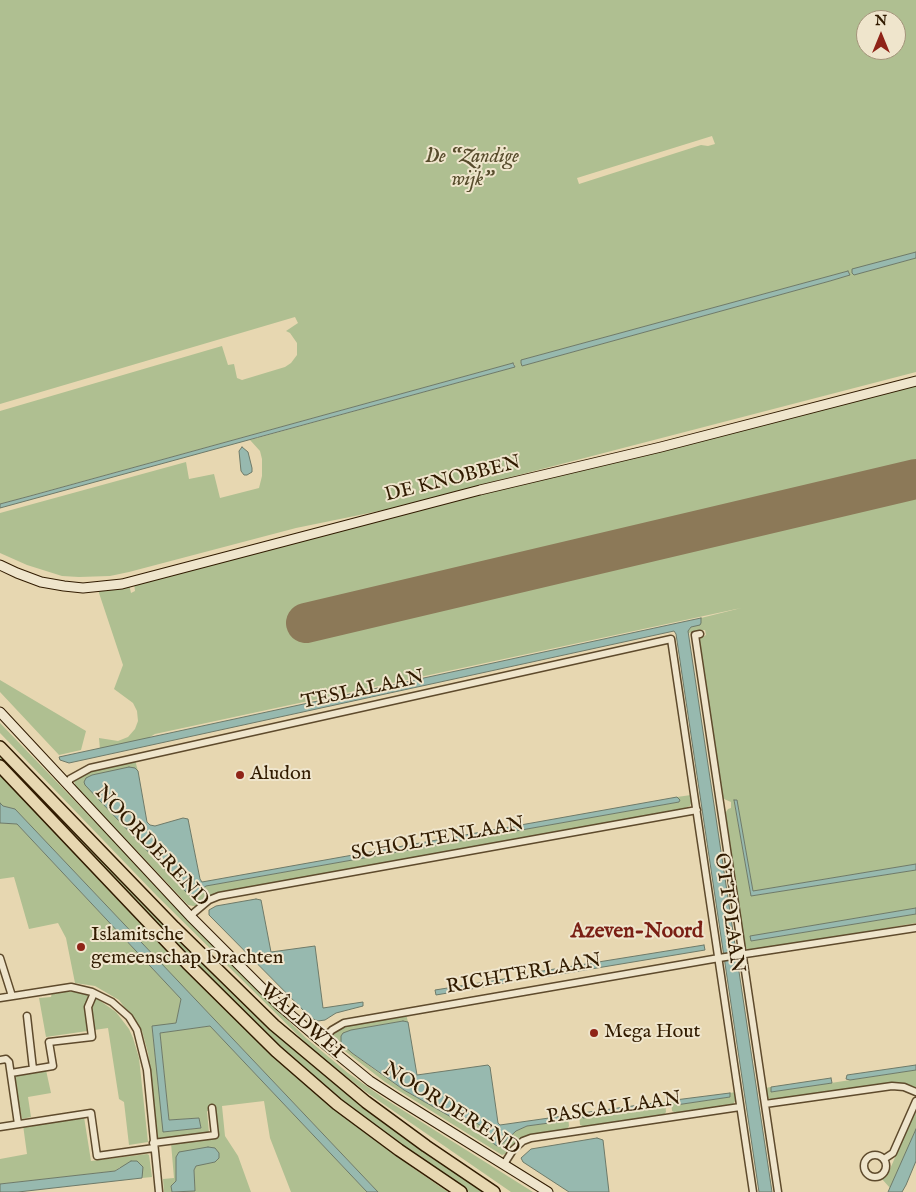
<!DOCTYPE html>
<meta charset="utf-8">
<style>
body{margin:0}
#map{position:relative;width:916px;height:1192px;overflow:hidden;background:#e7d7b1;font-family:"IM FELL English",serif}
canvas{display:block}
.north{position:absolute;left:856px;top:10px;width:50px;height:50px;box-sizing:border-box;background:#efe5cc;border:1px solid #a3947a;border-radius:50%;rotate:0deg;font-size:14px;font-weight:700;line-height:20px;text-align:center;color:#311b00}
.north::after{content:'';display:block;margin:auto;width:18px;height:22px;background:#8f2418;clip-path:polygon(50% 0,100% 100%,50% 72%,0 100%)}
</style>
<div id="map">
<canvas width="916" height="1192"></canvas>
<div class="north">N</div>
</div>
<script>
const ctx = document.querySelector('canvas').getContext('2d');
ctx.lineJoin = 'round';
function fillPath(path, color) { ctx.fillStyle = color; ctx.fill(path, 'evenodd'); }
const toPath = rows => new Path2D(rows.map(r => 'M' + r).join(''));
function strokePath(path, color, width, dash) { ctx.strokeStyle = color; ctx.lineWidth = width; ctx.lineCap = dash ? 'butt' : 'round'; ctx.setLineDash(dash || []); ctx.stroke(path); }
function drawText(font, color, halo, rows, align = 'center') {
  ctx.font = font + ' "IM FELL English",serif'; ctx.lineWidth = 4; ctx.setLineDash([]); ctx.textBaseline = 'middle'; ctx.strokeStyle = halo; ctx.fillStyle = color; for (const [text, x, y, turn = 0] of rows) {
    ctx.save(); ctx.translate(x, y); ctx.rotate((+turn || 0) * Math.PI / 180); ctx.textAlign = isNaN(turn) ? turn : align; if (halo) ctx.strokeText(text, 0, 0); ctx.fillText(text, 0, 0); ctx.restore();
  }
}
fillPath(toPath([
 [0,0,916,0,916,252,852,270,854,275,916,258,916,372,384,510,296,528,129,572,110,576,79,577,62,576,27,565,0,553,0,513,186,462,189,479,214,474,220,498,259,488,262,476,262,459,260,451,250,440,515,367,515,365,513,363,0,504,0,411,222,346,228,365,234,364,237,378,242,380,285,367,291,363,297,355,297,343,290,333,286,331,298,323,295,317,0,404],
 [866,20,896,20,896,50,866,50],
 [712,136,715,144,708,146,701,145,579,184,577,178],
 [848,271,850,275,830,281,522,366,521,363,521,360],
 [916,383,916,465,302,611,309,635,916,491,916,864,753,891,737,801,734,801,751,896,916,870,916,908,750,936,751,941,916,914,916,923,753,951,745,948,724,815,728,809,731,808,731,802,724,799,721,794,699,639,706,635,705,630,688,633,688,631,691,627,701,622,701,618,741,608,155,734,145,740,100,750,99,738,118,741,128,737,135,729,138,721,137,711,133,703,114,689,123,665,99,593,99,589,129,584,131,593,135,591,134,583],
 [0,680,86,731,81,750,59,755,0,692],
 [0,723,254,987,306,1038,348,1073,385,1099,533,1192,511,1192,366,1092,316,1053,157,896,0,733],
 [0,751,269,1024,486,1192,469,1192,400,1145,332,1093,242,1012,0,760],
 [135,760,138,771,135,768,92,775,190,895,199,892,206,886,679,802,680,800,677,797,691,795,692,800,690,806,680,810,218,893,205,899,197,906,193,906,188,905,134,848,75,787,75,783,70,779,93,769],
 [0,771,305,1083,413,1168,448,1192,378,1192,15,809,3,806,0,803],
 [0,823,17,824,181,999,176,1023,152,1027,164,1132,201,1128,199,1118,169,1120,160,1033,210,1026,367,1192,291,1192,270,1138,264,1101,222,1106,225,1136,238,1156,251,1192,180,1192,195,1190,194,1170,196,1166,200,1164,215,1162,215,1148,171,1186,172,1192,164,1192,163,1179,174,1178,171,1143,217,1137,215,1111,207,1111,209,1133,158,1139,148,1053,142,1031,119,1000,95,986,75,983,66,938,58,923,29,929,14,877,0,879],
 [52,992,74,992,89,994,96,998,116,1012,129,1029,133,1038,139,1058,148,1142,129,1145,124,1102,119,1099,108,1028,46,1037,39,998,51,997],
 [406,1014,408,1022,403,1021,351,1030,344,1033,341,1036,352,1053,376,1071,404,1090,451,1117,468,1118,483,1127,487,1139,501,1145,516,1131,527,1126,564,1121,563,1116,568,1116,569,1126,567,1129,525,1137,514,1144,508,1153,502,1155,385,1082,332,1041,330,1038,330,1036,334,1032,343,1026],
 [46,1070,51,1093,28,1097,31,1117,22,1119,14,1075],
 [916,1070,916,1087,913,1087,905,1084,894,1083,774,1100,768,1098,765,1088,771,1087,772,1092],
 [736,1092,737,1098,732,1106,678,1114,672,1111,671,1102,675,1100,676,1105,729,1097,730,1093],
 [661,1102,665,1102,666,1112,663,1116,585,1127,580,1125,579,1114,582,1113,583,1117,662,1107],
 [916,1109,916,1129,890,1188,882,1179,887,1176],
 [84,1117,91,1161,147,1154,149,1155,152,1177,142,1178,143,1177,120,1167,115,1171,0,1184,0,1159,27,1154,23,1125]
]), '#afbf91');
const water = toPath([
 [916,252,916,258,854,275,852,273,852,269,916,252],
 [848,271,850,275,830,281,522,366,521,363,521,360,848,271],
 [513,363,515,367,0,508,0,504,30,496,513,363],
 [242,447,248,452,252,468,252,472,247,475,244,475,241,471,239,451,242,447],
 [701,618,701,623,700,625,691,627,688,631,772,1192,759,1192,676,634,674,631,69,763,60,760,59,757,701,618],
 [129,767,135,768,138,771,147,822,150,825,155,826,183,818,188,819,200,879,202,882,677,797,680,800,679,802,206,886,194,895,189,895,85,785,84,782,86,778,92,775,129,767],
 [734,800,737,800,753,891,916,864,916,870,751,896,734,800],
 [0,803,3,806,15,809,378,1192,367,1192,210,1026,160,1033,169,1120,199,1118,201,1128,163,1132,152,1026,176,1023,181,999,17,824,0,823,0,803],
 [256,899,261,900,271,952,315,946,323,1008,363,1002,363,1006,336,1013,325,1020,318,1021,311,1018,209,915,209,910,216,906,256,899],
 [916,908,916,914,751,941,750,936,916,908],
 [704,945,705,950,537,978,536,972,704,945],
 [510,978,511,982,436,995,435,990,510,978],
 [403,1021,408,1022,417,1075,488,1065,490,1067,498,1123,500,1125,563,1116,564,1121,527,1126,516,1131,501,1145,497,1146,487,1139,483,1127,468,1118,451,1117,404,1090,352,1053,341,1043,341,1036,343,1033,351,1030,403,1021],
 [916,1065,916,1070,850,1080,846,1079,847,1075,916,1065],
 [831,1078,832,1083,771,1092,771,1087,831,1078],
 [730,1093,730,1097,676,1105,675,1100,730,1093],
 [661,1102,662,1107,583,1118,582,1113,661,1102],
 [916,1129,916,1161,906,1185,902,1192,888,1192,916,1129],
 [597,1138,603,1140,609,1192,569,1192,523,1162,521,1158,531,1149,597,1138],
 [208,1147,215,1148,219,1153,219,1158,215,1162,196,1166,194,1170,195,1191,172,1192,171,1186,176,1181,176,1157,179,1152,208,1147],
 [131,1161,137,1161,143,1167,142,1178,18,1192,0,1192,0,1184,115,1171,131,1161]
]);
fillPath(water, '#97b9af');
strokePath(water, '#6e7a69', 1);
strokePath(toPath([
 [306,623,916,479]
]), '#8c7958', 40);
const street = toPath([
 [700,634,695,635,778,1192],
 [68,784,70,779,90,768,671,639,753,1192],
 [190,916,209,900,219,896,697,810],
 [0,958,12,996],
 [0,998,71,987,92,992,112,1002,129,1017,137,1030,147,1070,159,1192],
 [27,1016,33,1069],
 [321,1041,332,1030,344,1023,719,958,916,928],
 [0,1060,6,1059,9,1062,18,1124],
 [11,1073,53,1066,49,1042,92,1037,88,1007,94,993],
 [765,1104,892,1086,904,1087,916,1092],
 [0,1127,91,1113,97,1156,154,1148],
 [153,1143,215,1135,212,1108],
 '864 1166a11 11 0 1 1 22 0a11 11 0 1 1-22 0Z',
 [884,1159,893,1153,916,1101],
 [504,1164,513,1150,523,1141,531,1138,740,1107]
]);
const secondary = toPath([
 [0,565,17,573,41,582,64,586,83,588,122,584,480,490,661,447,916,381],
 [0,712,190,916,279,1005,321,1041,370,1081,398,1099,548,1192]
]);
const highway = toPath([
 [0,747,174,927,274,1025,366,1102,426,1146,494,1192],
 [0,766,187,963,276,1051,337,1104,399,1150,461,1192]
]);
strokePath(street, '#5e4a2c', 9);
strokePath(secondary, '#311b00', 11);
strokePath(highway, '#311b00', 14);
strokePath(street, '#efe5cc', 6);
strokePath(secondary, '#efe5cc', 9);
strokePath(highway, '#e7d7b1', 11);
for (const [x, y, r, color] of [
 [240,775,5,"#8f2418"],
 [81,947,5,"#8f2418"],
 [594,1033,5,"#8f2418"]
]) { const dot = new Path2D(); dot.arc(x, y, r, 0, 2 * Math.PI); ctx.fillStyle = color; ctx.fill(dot); strokePath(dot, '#efe5cc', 2); }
drawText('italic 20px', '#574c2c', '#efe5cc', [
 ["De “Zandige",472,158],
 ["wijk”",472,181]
]);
drawText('20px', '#311b00', '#efe5cc', [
 ["DE KNOBBEN",453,480,-14],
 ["TESLALAAN",363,691,-12],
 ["SCHOLTENLAAN",438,840,-10],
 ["NOORDEREND",151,847,47],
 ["OTTOLAAN",728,913,82],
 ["RICHTERLAAN",524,975,-10],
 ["WÂLDWEI",301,1022,41],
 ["PASCALLAAN",614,1109,-8],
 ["NOORDEREND",451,1110,32]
]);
drawText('20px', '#311b00', '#efe5cc', [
 ["Aludon",250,775],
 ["Islamitsche",91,936],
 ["gemeenschap Drachten",91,959],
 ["Mega Hout",604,1033]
], 'left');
drawText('bold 21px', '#7a1f14', '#efe5cc', [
 ["Azeven-Noord",637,933]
]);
</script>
